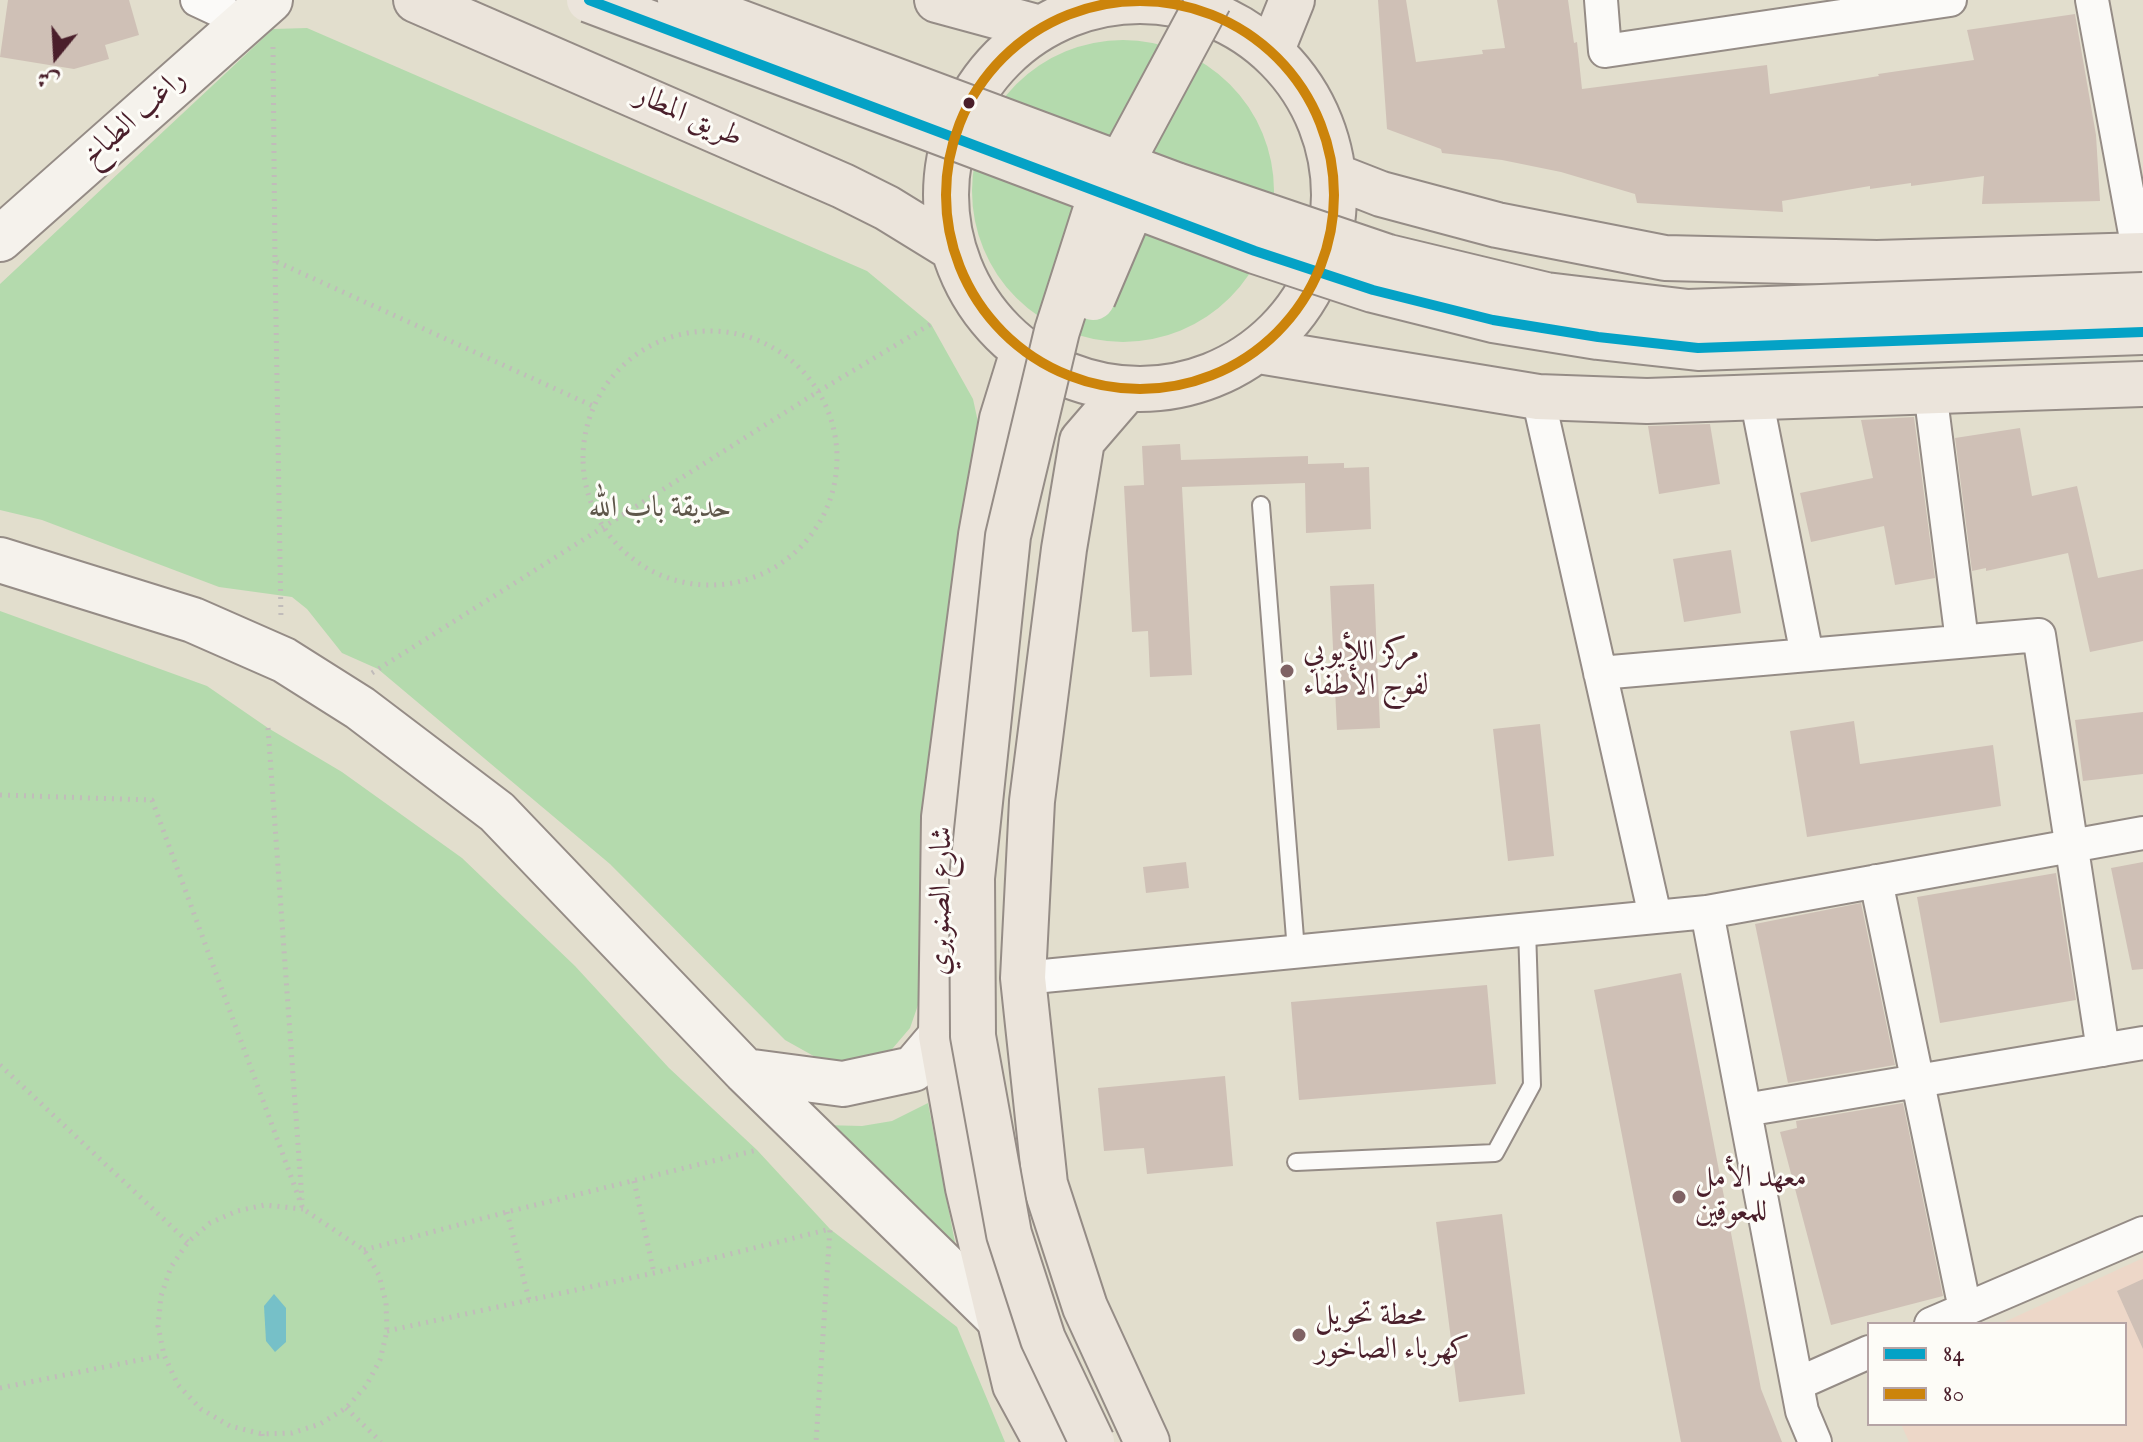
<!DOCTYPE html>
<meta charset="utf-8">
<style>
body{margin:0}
#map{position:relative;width:2143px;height:1442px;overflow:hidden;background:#e2decd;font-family:"IM FELL English",Amiri,serif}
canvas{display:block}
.legend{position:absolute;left:1867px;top:1322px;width:260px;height:104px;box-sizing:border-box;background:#fdfcf7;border:2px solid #b5a4a5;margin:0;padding:10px 14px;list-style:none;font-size:24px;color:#4a1f2b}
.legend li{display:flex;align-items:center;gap:16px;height:40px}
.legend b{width:40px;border:2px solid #b5a4a5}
.north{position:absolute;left:16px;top:16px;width:80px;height:80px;-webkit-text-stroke:6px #fdfcf7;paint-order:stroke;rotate:198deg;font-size:22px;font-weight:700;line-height:32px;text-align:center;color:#4a1f2b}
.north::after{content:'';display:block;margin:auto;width:28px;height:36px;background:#4a1f2b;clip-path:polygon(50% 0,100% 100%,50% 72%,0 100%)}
</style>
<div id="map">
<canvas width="2143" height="1442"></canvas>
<ul class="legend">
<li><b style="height:10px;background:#04a2c6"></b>84</li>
<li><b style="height:10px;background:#cc840b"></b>80</li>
</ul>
<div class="north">ش</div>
</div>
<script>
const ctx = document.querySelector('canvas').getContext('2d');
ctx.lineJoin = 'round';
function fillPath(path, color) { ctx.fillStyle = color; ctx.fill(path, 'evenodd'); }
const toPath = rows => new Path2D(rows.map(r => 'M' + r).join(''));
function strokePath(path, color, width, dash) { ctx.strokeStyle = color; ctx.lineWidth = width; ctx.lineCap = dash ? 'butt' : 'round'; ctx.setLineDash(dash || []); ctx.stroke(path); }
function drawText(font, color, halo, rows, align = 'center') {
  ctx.font = font + ' "IM FELL English",Amiri,serif'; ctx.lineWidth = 6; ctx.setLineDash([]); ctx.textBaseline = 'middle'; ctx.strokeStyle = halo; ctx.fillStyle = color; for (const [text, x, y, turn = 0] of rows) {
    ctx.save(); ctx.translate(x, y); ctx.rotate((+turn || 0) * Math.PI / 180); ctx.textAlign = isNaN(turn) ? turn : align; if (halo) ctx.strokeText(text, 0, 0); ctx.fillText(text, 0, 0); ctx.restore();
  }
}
fillPath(toPath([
 [2143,1258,2143,1442,1909,1442,1901,1424,2125,1424,2125,1324,2000,1324]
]), '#edd7c8');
fillPath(toPath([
 [307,28,867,271,931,324,973,399,978,422,932,760,919,915,918,1005,910,1028,887,1055,856,1063,819,1059,785,1040,610,864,378,669,342,653,307,609,292,597,219,587,42,520,0,510,0,284,273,29],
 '972 191a151 151 0 1 1 302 0a151 151 0 1 1-302 0Z',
 [0,611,207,686,268,728,342,772,462,858,575,966,669,1068,757,1150,830,1229,957,1327,1005,1442,0,1442],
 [928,1103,958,1258,822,1125,862,1126,892,1121]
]), '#b4daad');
fillPath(toPath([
 [274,1294,286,1308,286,1342,275,1352,266,1341,264,1306]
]), '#76c0c8');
fillPath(toPath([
 [8,0,129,0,139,35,105,45,109,59,74,69,0,57],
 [1378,0,1406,0,1416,62,1483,54,1482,50,1505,48,1497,0,1568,0,1574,43,1577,42,1582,89,1767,65,1770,94,1879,76,1878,74,1974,60,1967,30,2075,14,2096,135,2100,201,1982,204,1984,176,1911,186,1911,183,1870,189,1870,186,1782,201,1783,212,1637,203,1635,194,1561,172,1502,160,1442,153,1441,149,1387,129],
 [1914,417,1935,578,1895,585,1884,526,1811,542,1800,493,1873,478,1861,420],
 [1710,424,1720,484,1659,494,1648,426],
 [2020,428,2032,496,2077,486,2098,578,2143,569,2143,641,2090,652,2068,553,1986,571,1986,568,1972,571,1955,438],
 [1180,444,1181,460,1308,456,1308,464,1344,463,1344,468,1369,467,1371,529,1306,533,1305,483,1182,487,1192,675,1150,677,1148,631,1132,632,1124,486,1144,485,1142,446],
 [1731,550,1741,613,1684,622,1673,559],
 [1374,584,1380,728,1337,730,1330,586],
 [2143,712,2143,774,2083,781,2075,720],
 [1854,721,1860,764,1993,745,2001,806,1807,837,1790,731],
 [1540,724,1554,856,1508,861,1493,729],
 [1186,862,1189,888,1146,893,1143,867],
 [2143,862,2143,969,2132,970,2111,868],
 [2056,873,2076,1000,1940,1023,1917,897],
 [1861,903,1895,1065,1788,1083,1755,924],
 [1681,973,1761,1389,1782,1442,1681,1442,1594,990],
 [1487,985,1496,1084,1299,1100,1291,1002],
 [1225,1076,1233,1166,1147,1174,1144,1148,1104,1151,1098,1088],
 [1903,1103,1943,1296,1831,1325,1780,1132,1797,1128,1796,1121],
 [1502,1214,1525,1394,1459,1402,1436,1222],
 [2143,1279,2143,1349,2117,1291]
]), '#cfc0b6');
const lane = toPath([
 [1115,3,1115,0],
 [1261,505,1296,951],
 [1296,1162,1495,1153,1532,1085,1527,929]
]);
const street = toPath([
 [197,0,244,22],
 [1601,0,1605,51,1950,0],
 [2092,0,2139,255],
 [1930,391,1962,641],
 [1538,397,1655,916],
 [1756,397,1807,655],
 [1600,673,2039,635,2103,1050],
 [1876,881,1965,1309],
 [1707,912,1802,1411,1815,1442],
 [1023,978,1707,912,2143,833],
 [1745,1110,2143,1043],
 [1931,1324,2143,1233],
 [1797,1384,1869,1352]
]);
const secondary = toPath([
 [0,239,270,0],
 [0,560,193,620,284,660,360,708,497,812,745,1071,997,1317],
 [745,1071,843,1084,913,1069,941,1036]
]);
const primary = toPath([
 [416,0,843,186,887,208,952,248],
 [937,0,1040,28],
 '946 195a194 194 0 1 1 388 0a194 194 0 1 1-388 0Z',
 [1271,52,1292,0],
 [1335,176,1381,194,1497,225,1665,258,1877,263,2143,255],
 [1023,351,1002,419,981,535,944,817,941,1036,968,1188,1015,1385,1046,1442],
 [1259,351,1538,397,1647,401,2143,384],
 [1126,390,1082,441,1064,549,1032,801,1023,978,1045,1184,1085,1307,1147,1442]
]);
strokePath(lane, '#958c86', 20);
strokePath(street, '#958c86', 36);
strokePath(secondary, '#958c86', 48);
strokePath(primary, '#958c86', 48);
strokePath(toPath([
 [273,47,275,261,593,406],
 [275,261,281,619],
 '583 458a127 127 0 1 1 254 0a127 127 0 1 1-254 0Z',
 [372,673,819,391,931,324],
 [268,728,302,1200],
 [0,795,152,800,303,1209,364,1250,379,1275,386,1303,387,1331,380,1360,366,1386,346,1408,320,1424,292,1433,262,1434,230,1426,201,1409,178,1385,164,1355,158,1326,161,1296,171,1267,188,1242,210,1223,237,1211,265,1205,303,1209],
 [0,1065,188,1242],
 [634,1181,654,1273],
 [507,1212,529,1300],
 [364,1250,507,1212,757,1150],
 [387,1331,654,1273,830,1229,816,1442],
 [0,1388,164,1355],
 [346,1408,381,1442],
 [262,1434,263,1442]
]), '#c1bcba', 5, [2, 6]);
strokePath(lane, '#fbfaf8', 16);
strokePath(street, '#fbfaf8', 32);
strokePath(secondary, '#f5f2ec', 44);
strokePath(primary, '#ebe4db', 44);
const primaryBridge = toPath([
 [589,0,1255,251,1373,290,1493,320,1598,337,1698,348,2143,332],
 [680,0,1176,185,1388,257,1546,295,1688,312,2143,295],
 [1093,298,1144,178],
 [1092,1442,1043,1339,1009,1234,973,1036,972,878,1008,536,1057,331,1095,212,1209,0]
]);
strokePath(primaryBridge, '#958c86', 48, []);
strokePath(primaryBridge, '#ebe4db', 44);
strokePath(toPath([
 [589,0,1255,251,1373,290,1493,320,1598,337,1698,348,2143,332]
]), '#04a2c6', 10);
strokePath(toPath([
 '946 195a194 194 0 1 1 388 0a194 194 0 1 1-388 0Z'
]), '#cc840b', 10);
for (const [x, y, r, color] of [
 [969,103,7,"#4a1f2b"],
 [1287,671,8,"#7f6264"],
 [1679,1197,8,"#7f6264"],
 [1299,1335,8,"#7f6264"]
]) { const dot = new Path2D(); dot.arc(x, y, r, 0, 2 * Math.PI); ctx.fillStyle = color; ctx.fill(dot); strokePath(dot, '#fdfcf7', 3); }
drawText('30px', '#4a1f2b', '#fdfcf7', [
 ["طريق المطار",688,118,24],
 ["راغب الطباخ",135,119,-42],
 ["شارع الصنوبري",943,901,-89]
]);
drawText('30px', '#5e564a', '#fdfcf7', [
 ["حديقة باب الله",660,510]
]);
drawText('30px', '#4a1f2b', '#fdfcf7', [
 ["مركز اللأيوبي",1303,654],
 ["لفوج الأطفاء",1303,688],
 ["معهد الأمل",1695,1180],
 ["للمعوقين",1695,1214],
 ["محطة تحويل",1315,1318],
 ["كهرباء الصاخور",1315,1352]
], 'left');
</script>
